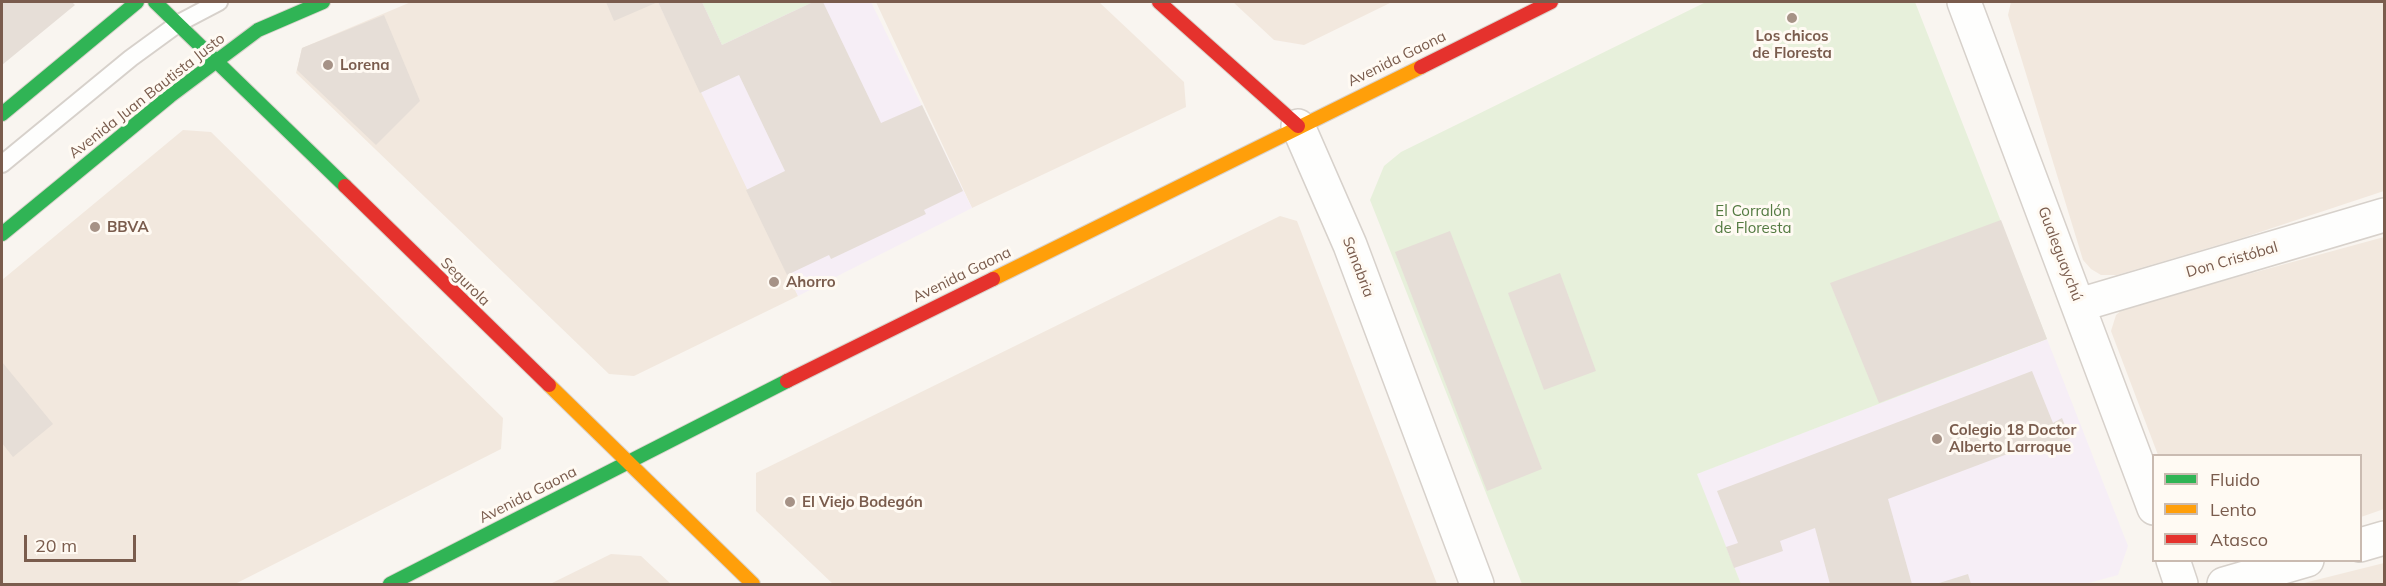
<!DOCTYPE html>
<meta charset="utf-8">
<style>
body{margin:0}
#map{position:relative;width:2386px;height:586px;overflow:hidden;background:#f9f5f0;font-family:Mulish,sans-serif}
canvas{display:block}
.frame{position:absolute;inset:0;border:3px solid #7a5c4d;pointer-events:none}
.legend{position:absolute;left:2152px;top:454px;width:210px;height:108px;box-sizing:border-box;background:#fffaf3;border:2px solid #cabbb1;margin:0;padding:8px 10px;list-style:none;font-size:18px;color:#7a5c4d}
.legend li{display:flex;align-items:center;gap:12px;height:30px}
.legend b{width:30px;border:2px solid #cabbb1}
.scale{position:absolute;left:24px;top:535px;width:112px;height:27px;box-sizing:border-box;border:3px solid #7a5c4d;border-top:0;padding-left:8px;font-size:18px;line-height:21px;white-space:nowrap;color:#7a5c4d;-webkit-text-stroke:4px #fffaf3;paint-order:stroke}
</style>
<div id="map">
<canvas width="2386" height="586"></canvas>
<div class="frame"></div>
<ul class="legend">
<li><b style="height:8px;background:#30b455"></b>Fluido</li>
<li><b style="height:8px;background:#ff9f0a"></b>Lento</li>
<li><b style="height:8px;background:#e5322d"></b>Atasco</li>
</ul>
<div class="scale">20 m</div>
</div>
<script>
const ctx = document.querySelector('canvas').getContext('2d');
ctx.lineJoin = 'round';
function fillPath(path, color) { ctx.fillStyle = color; ctx.fill(path, 'evenodd'); }
const toPath = rows => new Path2D(rows.map(r => 'M' + r).join(''));
function strokePath(path, color, width, dash) { ctx.strokeStyle = color; ctx.lineWidth = width; ctx.lineCap = dash ? 'butt' : 'round'; ctx.setLineDash(dash || []); ctx.stroke(path); }
function drawText(font, color, halo, rows, align = 'center') {
  ctx.font = font + ' Mulish,sans-serif'; ctx.lineWidth = 6; ctx.setLineDash([]); ctx.textBaseline = 'middle'; ctx.strokeStyle = halo; ctx.fillStyle = color; for (const [text, x, y, turn = 0] of rows) {
    ctx.save(); ctx.translate(x, y); ctx.rotate((+turn || 0) * Math.PI / 180); ctx.textAlign = isNaN(turn) ? turn : align; if (halo) ctx.strokeText(text, 0, 0); ctx.fillText(text, 0, 0); ctx.restore();
  }
}
fillPath(toPath([
 [411,2,660,2,798,296,634,376,609,374,296,73,302,48],
 [876,2,1099,2,1184,82,1186,107,972,208],
 [1233,2,1392,2,1304,45,1274,40],
 [2011,2,2384,2,2384,191,2242,238,2117,275,2101,275,2091,269,2083,260,2008,15],
 [183,130,211,132,503,418,501,449,235,584,2,584,2,280],
 [1280,216,1297,221,1437,584,833,584,756,511,756,473],
 [2384,237,2384,509,2361,517,2360,456,2158,455,2111,331,2116,315,2124,308],
 [611,554,641,556,671,584,550,584],
 [2384,563,2384,584,2300,584]
]), '#f2e8de');
fillPath(toPath([
 [658,2,871,2,972,208,798,296],
 [2047,339,2128,546,2118,575,2085,584,1741,584,1696,474]
]), '#f6eef6');
fillPath(toPath([
 [702,2,813,2,722,45],
 [1706,2,1915,2,2047,339,1697,474,1741,584,1522,584,1370,200,1384,166,1401,152]
]), '#e7f0db');
fillPath(toPath([
 [2,2,72,2,75,5,2,65],
 [606,2,702,2,722,45,813,2,823,2,881,123,922,105,963,191,924,210,926,214,831,259,829,255,787,275,746,190,785,171,739,75,700,93,658,2,614,21],
 [384,15,420,101,376,145,297,70,302,48],
 [2001,220,2047,339,1879,403,1830,283],
 [1450,231,1542,469,1487,491,1395,252],
 [1560,273,1596,371,1544,390,1508,293],
 [2,362,53,424,13,457,2,443],
 [2032,371,2053,423,2062,418,2070,438,2029,454,2026,447,1888,499,1912,584,1830,584,1815,528,1780,541,1783,551,1734,568,1726,547,1738,543,1717,491],
 [1968,574,1971,584,1936,584]
]), '#e6ded7');
const lane = toPath([
 [2,164,131,58,179,23,219,2]
]);
const street = toPath([
 [1964,2,2154,508],
 [1298,126,1350,245,1477,584],
 [2079,305,2384,215],
 [2360,545,2384,538],
 [2173,560,2181,584],
 [2224,584,2307,560]
]);
const fast = toPath([
 [155,2,345,186],
 [2,114,137,2],
 [2,234,170,96,258,30,323,2],
 [390,584,787,381]
]);
const slow = toPath([
 [993,279,1421,67],
 [549,385,753,584]
]);
const jam = toPath([
 [1159,2,1298,126],
 [1421,67,1551,2],
 [345,186,549,385],
 [787,381,993,279]
]);
strokePath(lane, '#d7d1cb', 20);
strokePath(street, '#d7d1cb', 36);
strokePath(fast, '#d9d2cb', 16);
strokePath(slow, '#d9d2cb', 16);
strokePath(jam, '#d9d2cb', 16);
strokePath(lane, '#fefefd', 16);
strokePath(street, '#fefefd', 33);
strokePath(fast, '#30b455', 14);
strokePath(slow, '#ff9f0a', 14);
strokePath(jam, '#e5322d', 14);
for (const [x, y, r, color] of [
 [1792,18,6,"#a69286"],
 [328,65,6,"#a69286"],
 [95,227,6,"#a69286"],
 [774,282,6,"#a69286"],
 [1937,439,6,"#a69286"],
 [790,502,6,"#a69286"]
]) { const dot = new Path2D(); dot.arc(x, y, r, 0, 2 * Math.PI); ctx.fillStyle = color; ctx.fill(dot); strokePath(dot, '#fffaf3', 2); }
drawText('bold 15px', '#7a5c4d', '#fffaf3', [
 ["Los chicos",1792,36,"center"],
 ["de Floresta",1792,53,"center"],
 ["Lorena",340,65],
 ["BBVA",107,227],
 ["Ahorro",786,282],
 ["Colegio 18 Doctor",1949,430],
 ["Alberto Larroque",1949,447],
 ["El Viejo Bodegón",802,502]
], 'left');
drawText('15px', '#7a5c4d', '#fffaf3', [
 ["Avenida Gaona",1397,59,-26],
 ["Avenida Juan Bautista Justo",147,96,-38],
 ["Gualeguaychú",2060,254,69],
 ["Don Cristóbal",2232,260,-16],
 ["Sanabria",1358,267,69],
 ["Avenida Gaona",962,275,-26],
 ["Segurola",465,282,44],
 ["Avenida Gaona",528,495,-27]
]);
drawText('15px', '#537a41', '#fffaf3', [
 ["El Corralón",1753,211],
 ["de Floresta",1753,228]
]);
</script>
